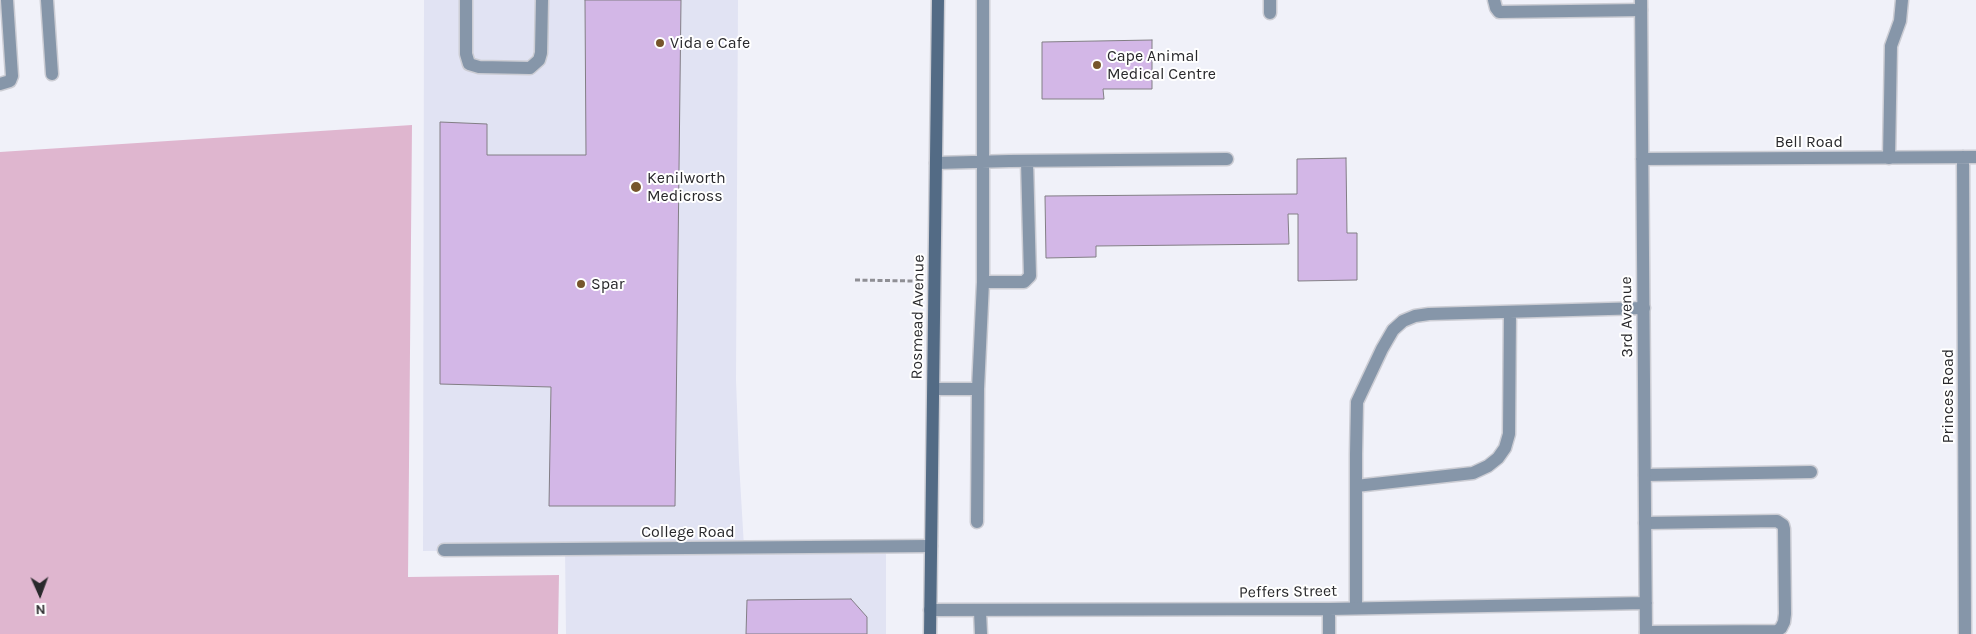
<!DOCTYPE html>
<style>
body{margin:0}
#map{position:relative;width:1976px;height:634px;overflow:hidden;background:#f0f1f9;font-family:Karla,sans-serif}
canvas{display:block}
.north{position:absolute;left:15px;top:569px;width:50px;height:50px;-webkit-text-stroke:4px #fff;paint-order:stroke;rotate:178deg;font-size:14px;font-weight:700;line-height:20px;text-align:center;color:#29292c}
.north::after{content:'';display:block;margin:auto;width:18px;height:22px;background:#29292c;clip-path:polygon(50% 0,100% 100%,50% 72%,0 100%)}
</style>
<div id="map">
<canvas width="1976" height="634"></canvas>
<div class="north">N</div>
</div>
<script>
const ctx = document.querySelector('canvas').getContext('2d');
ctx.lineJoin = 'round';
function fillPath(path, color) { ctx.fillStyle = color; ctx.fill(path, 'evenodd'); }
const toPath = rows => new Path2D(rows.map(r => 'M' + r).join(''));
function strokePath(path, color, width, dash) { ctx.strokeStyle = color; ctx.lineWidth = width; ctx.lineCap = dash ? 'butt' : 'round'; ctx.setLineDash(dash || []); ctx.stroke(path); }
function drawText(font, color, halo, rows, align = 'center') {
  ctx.font = font + ' Karla,sans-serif'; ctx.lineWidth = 4; ctx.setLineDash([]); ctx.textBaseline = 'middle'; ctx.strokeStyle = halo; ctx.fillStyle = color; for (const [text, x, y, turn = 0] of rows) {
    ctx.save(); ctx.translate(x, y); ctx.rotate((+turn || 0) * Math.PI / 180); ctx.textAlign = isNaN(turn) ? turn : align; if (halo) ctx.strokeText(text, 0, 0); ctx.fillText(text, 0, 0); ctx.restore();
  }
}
fillPath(toPath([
 [424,0,738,0,736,380,739,462,744,547,886,548,886,634,566,634,565,549,423,551]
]), '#e1e3f3');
fillPath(toPath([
 [412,125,408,577,559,575,558,634,0,634,0,152]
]), '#dfb6cf');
const building = toPath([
 [585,0,681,0,675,506,549,506,551,387,440,384,440,122,487,124,487,155,586,155,585,0],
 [1152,40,1152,89,1103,89,1104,99,1042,99,1042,42,1152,40],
 [1346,158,1347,233,1357,233,1357,280,1298,281,1298,214,1288,214,1289,244,1096,246,1096,257,1046,258,1045,196,1297,194,1297,159,1346,158],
 [851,599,867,617,867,634,746,634,747,600,851,599]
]);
fillPath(building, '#d3b7e7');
strokePath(building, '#827e85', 1);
const service = toPath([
 [466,0,466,54,469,64,479,67,530,68,539,60,541,53,542,0],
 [1270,0,1270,13],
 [1494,0,1496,8,1499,12,1641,10],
 [0,84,10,81,12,76,7,0],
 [1889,158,1891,46,1900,21,1902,0],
 [936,163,1009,161,1227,159],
 [983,282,1024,282,1030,276,1027,161],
 [934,389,978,389],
 [1645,475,1811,472],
 [1356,486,1473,473,1488,466,1498,458,1505,448,1509,434,1510,312],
 [977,522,978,389,983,282,983,0],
 [1645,523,1777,521,1783,525,1784,529,1785,614,1784,622,1781,628,1777,631,1646,632],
 [1356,607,1356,454,1357,402,1382,349,1393,330,1403,321,1415,316,1429,314,1644,308],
 [980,611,981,634]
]);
const minor = toPath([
 [47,0,52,74],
 [1641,0,1646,634],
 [1963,157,1965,634],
 [1642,159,1976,157],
 [444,550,931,546],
 [1329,609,1329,634],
 [930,610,1329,609,1646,603]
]);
const secondary = toPath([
 [930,634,938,0]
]);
strokePath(service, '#cccdd4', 15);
strokePath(minor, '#cccdd4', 15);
strokePath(secondary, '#cccdd4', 15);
strokePath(toPath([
 [855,280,914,281]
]), '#8f8f95', 3, [5, 2.5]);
strokePath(service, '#8696a9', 12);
strokePath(minor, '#8696a9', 12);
strokePath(secondary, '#536b85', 12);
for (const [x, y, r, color] of [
 [660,43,5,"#76552b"],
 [1097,65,5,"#76552b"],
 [636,187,6,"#76552b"],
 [581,284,5,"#76552b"]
]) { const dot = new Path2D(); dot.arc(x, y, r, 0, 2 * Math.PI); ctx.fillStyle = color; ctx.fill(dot); strokePath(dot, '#fff', 2); }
drawText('16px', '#29292c', '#fff', [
 ["Vida e Cafe",670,43],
 ["Cape Animal",1107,56],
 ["Medical Centre",1107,74],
 ["Kenilworth",647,178],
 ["Medicross",647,196],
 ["Spar",591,284]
], 'left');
drawText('16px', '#29292c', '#fff', [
 ["Bell Road",1809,142],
 ["Rosmead Avenue",918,317,-89],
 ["3rd Avenue",1627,317,-91],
 ["Princes Road",1948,396,-90],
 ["College Road",688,532],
 ["Peffers Street",1288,592,-1]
]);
</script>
